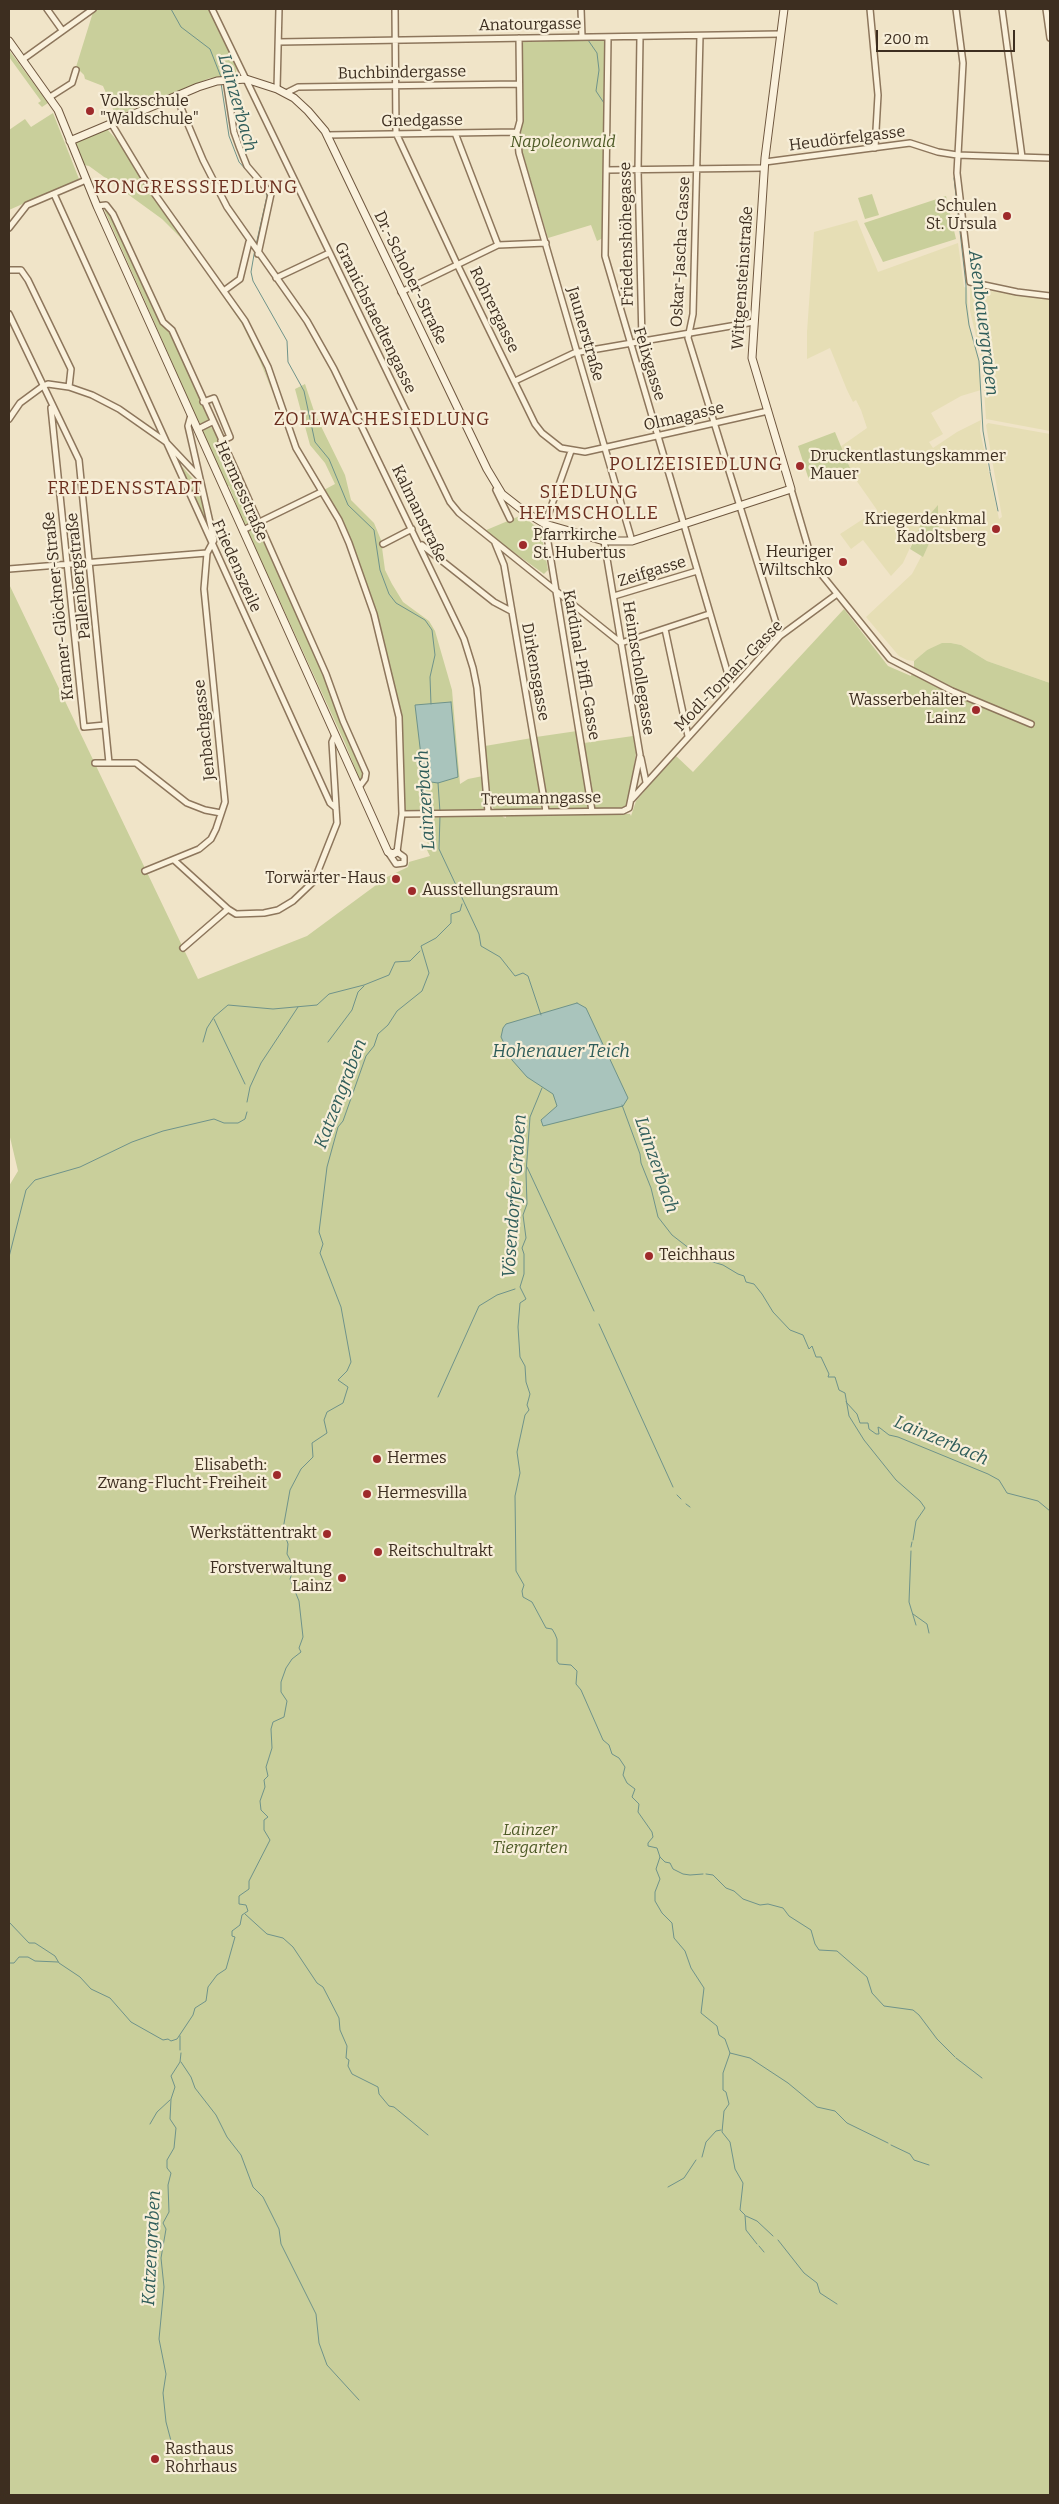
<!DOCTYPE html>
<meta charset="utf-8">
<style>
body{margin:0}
#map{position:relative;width:1059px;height:2504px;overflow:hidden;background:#f0e4c8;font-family:Bitter,serif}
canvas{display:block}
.frame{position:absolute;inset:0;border:10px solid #3d2e20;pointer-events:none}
.scale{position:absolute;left:876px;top:30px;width:139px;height:22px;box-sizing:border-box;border:2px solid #3d2e20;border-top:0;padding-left:6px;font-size:15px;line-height:18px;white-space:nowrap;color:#3d2e20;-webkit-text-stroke:4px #f7eed8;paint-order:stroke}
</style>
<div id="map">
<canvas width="1059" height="2504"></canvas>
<div class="frame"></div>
<div class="scale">200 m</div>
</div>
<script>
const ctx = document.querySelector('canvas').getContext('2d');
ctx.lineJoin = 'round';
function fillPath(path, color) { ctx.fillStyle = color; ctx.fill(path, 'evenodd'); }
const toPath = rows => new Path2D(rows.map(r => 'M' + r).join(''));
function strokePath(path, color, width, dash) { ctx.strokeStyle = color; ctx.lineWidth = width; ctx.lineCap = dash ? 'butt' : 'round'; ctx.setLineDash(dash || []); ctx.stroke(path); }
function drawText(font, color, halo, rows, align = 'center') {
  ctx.font = font + ' Bitter,serif'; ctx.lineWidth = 4.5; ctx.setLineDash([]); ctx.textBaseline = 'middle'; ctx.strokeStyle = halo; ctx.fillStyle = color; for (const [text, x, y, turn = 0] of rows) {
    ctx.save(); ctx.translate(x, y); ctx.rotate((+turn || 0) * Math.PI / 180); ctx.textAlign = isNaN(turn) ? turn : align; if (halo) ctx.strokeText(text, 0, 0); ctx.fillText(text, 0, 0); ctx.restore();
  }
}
fillPath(toPath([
 [857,220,878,272,958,243,964,287,967,288,970,328,979,360,981,390,961,396,931,413,943,434,929,442,933,448,957,432,981,420,980,431,999,519,1002,517,986,425,988,423,1050,434,1050,683,987,661,961,645,951,643,927,650,914,661,907,660,899,656,866,617,912,574,934,532,944,521,938,516,938,506,920,526,903,563,891,576,863,540,851,549,840,534,877,510,856,480,840,447,867,428,861,410,856,400,853,402,847,390,830,348,807,359,807,332,814,232],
 [970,288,1050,299,1050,431,986,419,982,361,970,311]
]), '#e6deb5');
fillPath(toPath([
 [94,9,209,9,237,68,236,72,232,76,210,78,116,116,103,86,85,79,84,75,76,67],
 [604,39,603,238,597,241,591,225,548,238,521,148,521,42],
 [9,50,48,103,42,107,38,103,41,101,9,57],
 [53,113,79,179,9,210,9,130,25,119,31,127],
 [107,129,121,145,147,187,234,307,257,349,274,396,260,361,242,324,187,244,162,219,89,166,84,165,75,143],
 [872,194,879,215,865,219,858,198],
 [946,196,956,239,883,262,864,223],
 [104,209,110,213,170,332,210,420,209,422,202,425,198,421],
 [305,384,315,414,345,475,351,500,374,523,381,540,385,570,392,584,403,602,429,621,435,631,452,690,460,784,468,779,483,776,486,807,482,810,405,811,403,808,403,749,401,724,390,669,375,609,350,541,322,491,335,484,325,463,310,445,295,389],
 [210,426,214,430,255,519,251,525,244,524,229,486,227,486,202,431],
 [835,432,850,468,809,480,798,446],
 [178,462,200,487,209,524,207,524],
 [938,505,938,516,944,521,934,532,923,557,910,549,920,526],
 [522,515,541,531,548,570,544,574,484,531],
 [256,526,325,677,364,774,362,779,359,778,345,743,248,532],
 [9,584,198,979,307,936,387,877,408,867,409,862,430,856,427,850,429,822,434,816,502,815,503,817,506,818,506,815,625,814,630,814,631,816,636,801,675,755,693,772,844,609,888,666,911,676,914,667,914,661,927,650,942,643,951,643,961,645,987,661,1050,683,1050,2495,9,2495,9,1186,18,1171,9,1133],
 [577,731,590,808,567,809,566,806,563,806,563,809,549,809,536,737],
 [633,736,636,753,628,805,622,808,597,809,595,807,584,743],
 [532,738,543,807,541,809,494,809,490,804,485,746]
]), '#c9cf9b');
const water = toPath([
 [451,702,458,777,438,783,424,781,415,705,451,702],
 [577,1003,586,1008,628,1098,623,1106,543,1126,541,1120,557,1106,553,1094,527,1077,512,1060,501,1037,503,1028,506,1024,577,1003]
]);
fillPath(water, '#a9c4bc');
strokePath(water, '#6f938a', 1);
strokePath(toPath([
 [171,9,181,27,210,49,221,77],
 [588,40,597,53,599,70,596,91,604,103],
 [221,83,229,136,239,162,265,191,267,196,256,245],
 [954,178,966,285,966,303,969,325,979,361,983,431,990,471],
 [255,249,251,272,253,281,287,341,288,362,304,391,315,442,329,459,348,505,374,530,380,570,389,594,396,603,425,620,432,630,435,655,430,677,431,704],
 [990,472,998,511],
 [438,783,440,812],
 [440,816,439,849,479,934,481,946,500,957,515,976,523,973,528,976,541,1015],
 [214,1019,245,1084],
 [203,1042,207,1028,214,1017,228,1005,273,1009,317,1005,329,994,364,985,389,975,395,962,410,961,420,951],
 [328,1042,352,1010,358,992,364,986],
 [542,1088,530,1117,526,1173,527,1204,523,1215,526,1238,522,1248,524,1254,524,1274,520,1287,526,1299,520,1303,518,1327,520,1357,525,1366,526,1382,530,1394,527,1405,529,1410,525,1415,517,1452,520,1473,515,1496,516,1571,524,1585,522,1591,523,1597,532,1602,546,1628,552,1629,555,1634,557,1639,557,1661,559,1664,571,1665,577,1671,576,1684,581,1690,603,1740,609,1745,612,1754,619,1758,625,1767,623,1775,627,1783,635,1789,632,1797,639,1804,638,1812,652,1832,653,1837,648,1843,648,1846,657,1848,660,1857,656,1869,660,1879,655,1892,655,1901,662,1913,672,1923,674,1938,685,1951,691,1968,704,1988,701,2013,717,2026,719,2035,725,2039,730,2053,723,2073,723,2090,726,2092,729,2104,724,2111,722,2132,730,2142,735,2169,743,2183,740,2210,745,2215,746,2230,757,2244],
 [247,1102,250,1087,261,1063,298,1007],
 [622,1105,640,1154,641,1163,651,1188,658,1217,672,1235,703,1259,723,1265,738,1274,744,1276,746,1282,754,1284,762,1294,773,1312,790,1330,803,1335,809,1349,812,1346,816,1357,821,1357,829,1374,828,1377,835,1377,839,1390,845,1393,849,1416,864,1440,896,1480,920,1501,925,1508,916,1521,913,1540],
 [527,1167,594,1311],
 [9,1257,26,1190,35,1180,80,1167,132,1142,163,1131,214,1119,224,1123,238,1123,245,1119,247,1112],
 [599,1324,673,1487],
 [438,1397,479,1306,497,1295,515,1289],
 [846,1402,857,1414,860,1423,868,1423,869,1429,876,1434,879,1434,878,1427,880,1428,889,1435,898,1437,988,1474,999,1480,1007,1493,1038,1501,1050,1511],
 [677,1495,681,1499],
 [686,1504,690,1507],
 [911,1547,912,1542],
 [911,1551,909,1602,916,1625],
 [913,1614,927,1624,929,1633],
 [660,1857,665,1862,670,1863,673,1869,683,1874,690,1875,703,1874],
 [706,1874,713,1875,726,1888,734,1891,743,1899,760,1905,768,1904,783,1908,789,1916,811,1930,815,1944,819,1950,837,1951,867,1977,872,1993,884,2006,913,2010,919,2015,937,2039,955,2057],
 [245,1914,267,1934,283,1938,293,1947,317,1983,323,1987,339,2018,340,2030,347,2046,346,2058,349,2060,348,2066,352,2074,378,2087,379,2094,389,2106,394,2107,428,2135],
 [9,1922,29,1943,35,1943,55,1956,59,1963,80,1977,91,1989,110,1998,131,2022,163,2040,168,2039,171,2041,177,2039,193,2015,195,2008,206,2001,208,1987,217,1975,226,1969,235,1937,232,1936,232,1931,240,1925,242,1915,248,1911,246,1905,239,1904,239,1896,249,1889,249,1881,270,1840,264,1830,264,1820,268,1817,261,1810,260,1801,265,1787,264,1780,268,1776,266,1767,272,1748,271,1729,273,1722,284,1717,287,1701,281,1692,281,1682,286,1668,292,1659,301,1652,299,1648,303,1637,299,1601,290,1579,294,1567,287,1554,288,1544,283,1529,290,1490,301,1469,313,1457,312,1443,327,1433,324,1420,327,1412,343,1403,348,1387,338,1380,347,1371,351,1362,341,1307,320,1253,323,1244,319,1232,327,1167,338,1127,343,1121,366,1056,374,1046,378,1034,388,1025,397,1011,422,991,429,973,421,946,436,938,451,923,451,914,460,911,462,904],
 [9,1963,14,1963,19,1957,28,1957,35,1961,58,1962],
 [180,2050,180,2036],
 [730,2053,750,2058,788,2083,817,2107,835,2111,847,2123,888,2143],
 [956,2058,982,2078],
 [181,2062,191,2077,195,2088,216,2115,227,2137,241,2155,253,2187,263,2197,279,2229,281,2244,316,2314,319,2343,327,2365,359,2400],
 [150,2124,157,2112,170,2100],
 [891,2145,910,2154,914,2160,929,2165],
 [702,2157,706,2142,716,2131,721,2130],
 [668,2187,684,2178,696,2160],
 [746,2216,757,2221,773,2236],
 [778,2240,804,2273,817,2283,820,2293,837,2304],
 [759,2246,764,2252],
 [174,2452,166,2422,163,2393,166,2374,159,2339,164,2287,161,2258,166,2229,163,2223,169,2212,168,2185,171,2173,167,2168,167,2160,174,2148,176,2128,170,2119,171,2099,175,2087,171,2076,180,2062,181,2053]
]), '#6f938a', 1);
const street = toPath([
 [47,9,62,30],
 [212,9,450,502,459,513,621,643,709,614],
 [395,9,396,133,457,264,535,424,542,433,561,448,585,452,768,411],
 [581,9,582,37],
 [870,9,878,95,875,148],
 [956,9,963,63,957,173,970,282,1017,292,1050,296],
 [1002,9,1022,157],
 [1046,9,1050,38],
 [700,36,693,314,688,338,780,636],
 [608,37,605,256,732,688],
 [640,37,638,170,642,341],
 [519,38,520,121,517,132,519,153,632,541],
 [279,42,780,34],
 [22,60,93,9],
 [226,80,234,132,239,146,247,166,271,194,258,254],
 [277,89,279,9],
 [286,93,298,87,519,84],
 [176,96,203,160,227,207,307,321,334,369,464,639,473,668,477,688,488,812],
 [50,97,72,83,76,70],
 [111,123,149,186,245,321,268,367,296,448,339,520,349,543,374,614,399,717,402,814,397,852,404,857,404,863,396,864,388,852],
 [455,133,498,245],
 [327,135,517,132],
 [765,162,910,143,938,152,957,155,1050,158],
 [607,170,764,168],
 [54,194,330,803,336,808],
 [97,206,106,205,113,214,163,322,172,330,236,471,326,674,343,721,366,773,365,779,359,787],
 [9,228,27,205,86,180],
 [9,270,21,270,28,280,71,369,69,387],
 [276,278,329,253],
 [225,290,240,279,249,242],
 [401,292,498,245,546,243],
 [9,314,79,460,109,763],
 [515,381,574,353,754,322],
 [203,402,214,398,230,437,221,441],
 [51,408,84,727,105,725],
 [9,419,20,403,43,386,48,384,69,387,92,395,119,409,166,442,199,477],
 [198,429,212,422],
 [571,451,545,524,592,811],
 [791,489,813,564,890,659,952,691,1031,724],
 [496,490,510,519],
 [243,530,321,492],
 [495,543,504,565,546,811],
 [383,544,412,529],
 [422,545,494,602,511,611],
 [9,569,207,553],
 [614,596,697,571],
 [665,629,688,736],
 [641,758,646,782],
 [95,763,136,763,187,803,205,810,221,813],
 [632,799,780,636,837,594],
 [402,814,623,811,629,808,640,755,604,541],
 [174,860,228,909,236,914,264,913,278,910,293,901,314,881,337,823,332,742,335,735],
 [145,871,199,849,211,839,216,829,225,802,204,589,207,553,214,540,188,426,191,415],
 [183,948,228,909]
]);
const secondary = toPath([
 [9,41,58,110,97,206,388,852,393,854,397,852],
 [70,141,198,87,217,81,246,79,277,89,294,98,308,111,325,131,487,469,502,494,525,512,545,524,604,541,632,541,791,489,752,358,765,158,784,9]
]);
strokePath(street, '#8d765c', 8);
strokePath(secondary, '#6f573f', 9);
strokePath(street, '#faf1dc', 5);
strokePath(secondary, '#faf1dc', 7);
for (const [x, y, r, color] of [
 [90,111,5,"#9e2a2b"],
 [1007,216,5,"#9e2a2b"],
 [800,466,5,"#9e2a2b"],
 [996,529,5,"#9e2a2b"],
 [523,545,5,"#9e2a2b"],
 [843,562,5,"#9e2a2b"],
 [976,710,5,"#9e2a2b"],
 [396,879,5,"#9e2a2b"],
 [412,891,5,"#9e2a2b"],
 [649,1256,5,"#9e2a2b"],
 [377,1459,5,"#9e2a2b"],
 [277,1475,5,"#9e2a2b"],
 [367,1494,5,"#9e2a2b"],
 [327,1534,5,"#9e2a2b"],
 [378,1552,5,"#9e2a2b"],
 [342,1578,5,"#9e2a2b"],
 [155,2459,5,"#9e2a2b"]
]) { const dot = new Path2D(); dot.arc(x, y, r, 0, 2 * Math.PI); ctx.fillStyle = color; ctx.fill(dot); strokePath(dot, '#f7eed8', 2); }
drawText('16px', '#3d2e20', '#f7eed8', [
 ["Anatourgasse",530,25,-1],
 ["Buchbindergasse",402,73,-1],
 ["Gnedgasse",422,121,-1],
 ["Heudörfelgasse",847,139,-7],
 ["Friedenshöhegasse",627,234,-91],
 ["Oskar-Jascha-Gasse",681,252,-87],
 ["Dr.-Schober-Straße",410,278,64],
 ["Wittgensteinstraße",743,278,-86],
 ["Rohrergasse",494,310,64],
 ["Granichstaedtengasse",375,318,64],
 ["Jaunerstraße",585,334,74],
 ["Felixgasse",649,364,73],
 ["Olmagasse",684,417,-13],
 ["Hermesstraße",241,491,66],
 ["Kalmanstraße",419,514,64],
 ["Friedenszeile",236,566,66],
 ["Zeifgasse",652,572,-17],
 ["Pallenbergstraße",79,576,-96],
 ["Kramer-Glöckner-Straße",59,606,-96],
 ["Kardinal-Piffl-Gasse",581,665,80],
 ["Heimschollegasse",638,668,81],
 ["Dirkensgasse",535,672,80],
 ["Modl-Toman-Gasse",729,676,-46],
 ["Jenbachgasse",205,730,-96],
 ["Treumanngasse",541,799,-1]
]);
drawText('16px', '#3d2e20', '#f7eed8', [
 ["Volksschule",100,102],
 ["\"Waldschule\"",100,120],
 ["Schulen",997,207,"right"],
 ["St. Ursula",997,225,"right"],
 ["Druckentlastungskammer",810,457],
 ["Mauer",810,475],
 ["Kriegerdenkmal",986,520,"right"],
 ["Kadoltsberg",986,538,"right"],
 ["Pfarrkirche",533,536],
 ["St. Hubertus",533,554],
 ["Heuriger",833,553,"right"],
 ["Wiltschko",833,571,"right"],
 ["Wasserbehälter",966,701,"right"],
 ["Lainz",966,719,"right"],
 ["Torwärter-Haus",386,879,"right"],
 ["Ausstellungsraum",422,891],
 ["Teichhaus",659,1256],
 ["Hermes",387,1459],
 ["Elisabeth:",267,1466,"right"],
 ["Zwang-Flucht-Freiheit",267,1484,"right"],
 ["Hermesvilla",377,1494],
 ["Werkstättentrakt",317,1534,"right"],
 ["Reitschultrakt",388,1552],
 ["Forstverwaltung",332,1569,"right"],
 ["Lainz",332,1587,"right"],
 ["Rasthaus",165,2450],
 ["Rohrhaus",165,2468]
], 'left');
drawText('italic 16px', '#4d5a26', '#f7eed8', [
 ["Napoleonwald",563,143],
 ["Lainzer",530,1831],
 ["Tiergarten",530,1849]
]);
drawText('italic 18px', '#2f5d5a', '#f7eed8', [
 ["Lainzerbach",237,103,74],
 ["Asenbauergraben",983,323,83],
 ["Lainzerbach",426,800,-94],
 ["Hohenauer Teich",561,1052],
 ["Katzengraben",341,1094,-69],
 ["Lainzerbach",656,1165,71],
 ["Vösendorfer Graben",515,1196,-86],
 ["Lainzerbach",941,1441,23],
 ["Katzengraben",152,2248,-87]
]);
ctx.letterSpacing = '1px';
drawText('18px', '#6b2e1e', '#f7eed8', [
 ["KONGRESSSIEDLUNG",196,188],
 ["ZOLLWACHESIEDLUNG",382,420],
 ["POLIZEISIEDLUNG",696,465],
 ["FRIEDENSSTADT",125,489],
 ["SIEDLUNG",589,493],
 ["HEIMSCHOLLE",589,514]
]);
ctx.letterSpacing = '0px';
</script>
